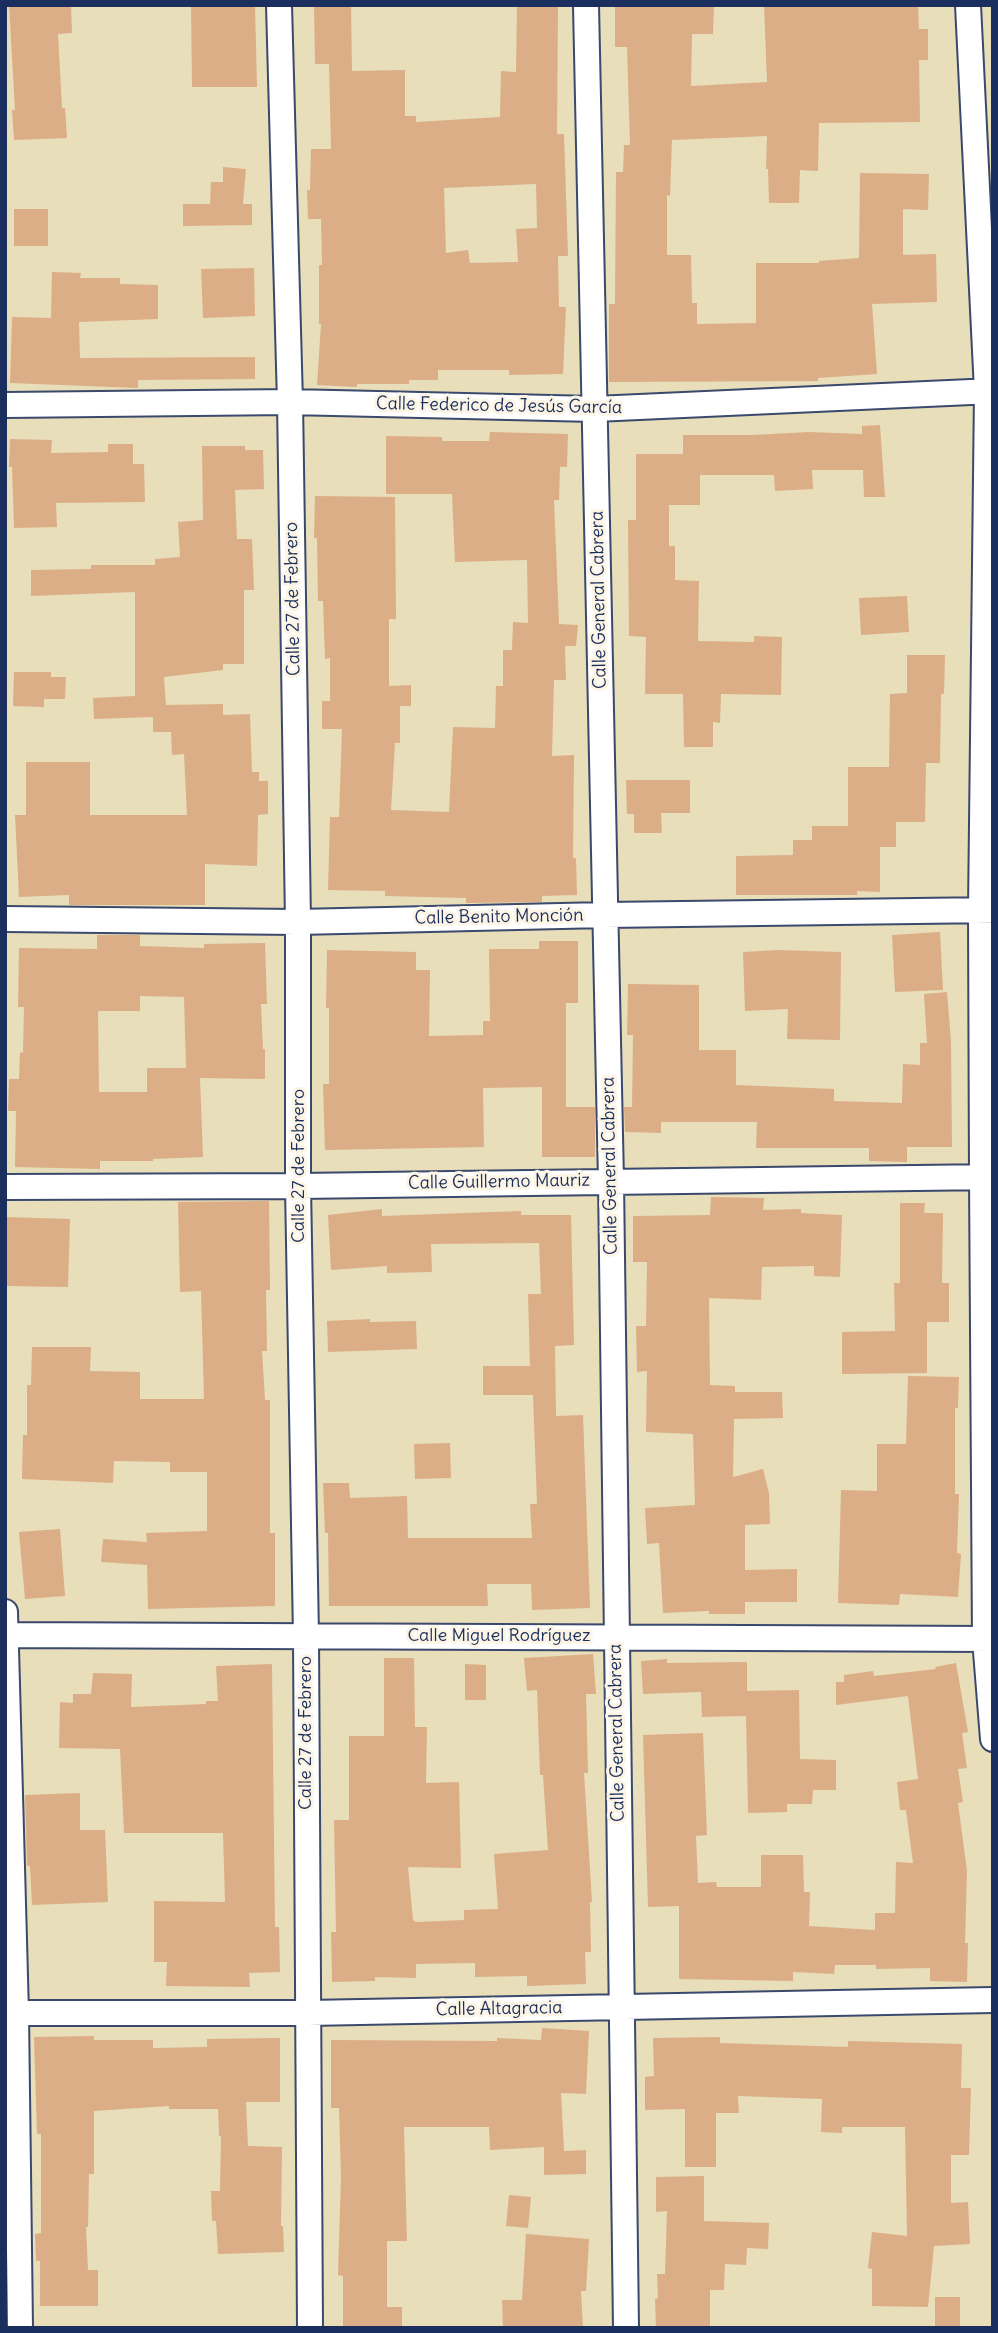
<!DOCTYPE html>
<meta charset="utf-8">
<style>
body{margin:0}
#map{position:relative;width:998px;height:2333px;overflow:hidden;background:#e8deba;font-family:Delius,sans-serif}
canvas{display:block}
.frame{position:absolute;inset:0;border:7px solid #1b2f5e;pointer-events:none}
</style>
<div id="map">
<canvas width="998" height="2333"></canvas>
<div class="frame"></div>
</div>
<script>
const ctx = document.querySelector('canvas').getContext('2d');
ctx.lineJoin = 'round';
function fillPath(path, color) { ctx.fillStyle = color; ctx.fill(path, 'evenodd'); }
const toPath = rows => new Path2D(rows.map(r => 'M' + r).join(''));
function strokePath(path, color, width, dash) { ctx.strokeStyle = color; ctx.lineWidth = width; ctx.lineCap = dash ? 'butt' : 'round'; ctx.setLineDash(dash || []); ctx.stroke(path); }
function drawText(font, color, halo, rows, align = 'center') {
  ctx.font = font + ' Delius,sans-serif'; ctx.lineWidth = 6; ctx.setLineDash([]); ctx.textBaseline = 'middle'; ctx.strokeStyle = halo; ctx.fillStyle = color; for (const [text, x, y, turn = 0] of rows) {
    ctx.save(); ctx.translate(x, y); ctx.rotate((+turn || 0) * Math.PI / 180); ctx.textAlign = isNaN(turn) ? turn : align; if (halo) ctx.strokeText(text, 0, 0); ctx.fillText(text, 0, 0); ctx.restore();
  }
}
fillPath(toPath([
 [9,5,71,5,72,33,58,34,62,108,65,108,67,138,14,140,12,110,15,110],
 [191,5,255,5,257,87,192,87],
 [314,5,351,5,352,71,405,70,405,116,416,116,416,122,500,117,501,71,516,72,517,5,558,5,557,134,564,134,568,256,558,256,559,307,566,307,563,374,509,375,509,370,438,370,438,380,409,380,409,384,357,384,357,387,317,385,321,324,319,324,319,265,322,265,321,219,308,219,307,190,310,190,311,149,331,149,329,64,315,64],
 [536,184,537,228,516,229,518,262,470,263,468,250,446,253,444,188],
 [615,5,714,5,713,34,692,34,691,86,767,82,764,5,918,5,919,29,928,29,928,60,919,60,920,122,819,123,818,171,800,170,799,203,769,203,768,169,766,169,767,136,672,140,670,196,667,195,667,255,691,255,692,303,697,303,697,324,756,323,756,263,819,263,819,261,859,258,860,173,929,174,928,210,903,209,903,255,936,254,937,302,872,304,877,374,818,378,818,381,609,382,609,304,615,304,616,172,623,172,624,145,630,145,627,47,615,47],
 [223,167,246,169,243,204,252,204,252,225,183,226,183,204,210,204,211,182,223,182],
 [14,209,48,209,48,246,14,246],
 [254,268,255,316,203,318,201,269],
 [52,272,81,273,80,278,120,278,120,284,158,285,158,319,79,322,80,358,255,357,255,379,138,380,138,388,10,383,12,317,51,318],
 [880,425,885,497,864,497,863,470,812,470,813,489,775,491,774,475,700,475,700,505,669,505,669,546,675,546,675,580,699,581,698,641,754,642,754,636,782,637,781,695,721,694,720,723,713,722,713,747,684,747,683,694,645,694,646,637,629,636,628,520,636,520,636,454,683,454,683,435,752,435,809,432,862,434,862,426],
 [490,432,568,434,567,467,560,467,559,500,554,500,559,624,578,625,576,646,565,646,566,680,554,680,552,756,574,755,573,858,576,858,577,895,542,896,542,902,466,903,466,898,385,896,385,891,328,890,330,817,339,817,342,729,322,729,322,701,330,701,330,658,325,659,323,601,318,601,317,538,314,538,315,496,395,497,396,619,389,619,389,686,411,685,411,706,400,706,400,743,395,743,391,810,449,812,453,727,495,728,496,686,503,686,503,650,512,650,513,622,528,623,527,560,455,562,452,494,386,494,386,436,442,437,442,441,489,441],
 [10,439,52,440,51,453,108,452,108,444,133,444,133,464,144,464,145,502,56,503,57,527,14,528,12,467,9,467],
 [202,446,245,446,245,450,263,450,264,489,235,490,237,539,252,539,254,590,244,590,244,664,223,664,223,670,164,677,166,705,223,704,223,715,250,714,252,772,259,772,259,781,268,781,268,814,258,815,257,866,205,864,205,905,69,905,69,895,19,897,15,815,26,815,26,762,90,762,90,815,187,815,184,754,172,755,171,732,153,732,153,717,94,719,93,698,135,696,135,592,31,596,31,570,91,569,91,565,155,565,155,559,180,557,178,522,203,520],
 [907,596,909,632,861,635,859,598],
 [907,655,945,655,944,694,941,694,940,763,926,763,925,822,896,822,896,847,880,847,880,892,857,891,857,895,736,895,736,856,793,855,793,840,812,840,812,826,848,826,848,767,889,767,890,694,907,693],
 [14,672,51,672,51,677,66,677,65,699,44,699,44,707,13,706],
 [626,780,690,780,690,813,661,813,662,833,634,833,634,814,627,814],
 [940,932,943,990,895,992,892,935],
 [97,935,140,935,140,946,204,948,204,944,265,943,267,1004,261,1004,263,1049,265,1049,265,1079,200,1078,203,1157,153,1159,153,1161,100,1161,100,1169,15,1167,16,1111,8,1111,9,1079,19,1079,20,1052,23,1053,24,1007,18,1007,19,948,97,949],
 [140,996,184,997,186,1068,147,1068,147,1092,99,1092,98,1011,140,1011],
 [539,941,578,941,578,1003,566,1003,566,1107,595,1107,595,1157,542,1157,542,1087,483,1088,484,1147,325,1150,323,1084,329,1084,329,1008,326,1008,327,950,416,952,416,970,430,970,429,1036,483,1035,483,1021,490,1021,489,949,539,949],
 [778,950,841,952,840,1040,787,1039,788,1009,745,1011,743,952],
 [628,984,699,985,699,1050,736,1050,736,1085,834,1089,834,1101,902,1103,903,1064,920,1065,920,1043,927,1043,924,994,947,992,951,1042,952,1147,907,1147,907,1162,869,1161,869,1148,756,1148,757,1122,661,1122,661,1133,625,1132,624,1107,632,1107,633,1035,627,1035],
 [711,1197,764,1198,763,1210,801,1209,801,1213,842,1215,840,1277,814,1276,814,1266,762,1267,761,1300,709,1298,710,1385,735,1386,735,1392,782,1392,783,1418,734,1419,733,1477,763,1469,769,1493,770,1524,745,1525,745,1570,797,1569,797,1602,745,1602,745,1614,709,1614,709,1611,663,1613,659,1543,647,1544,645,1508,695,1505,693,1434,646,1432,647,1371,637,1372,636,1326,646,1326,647,1262,633,1262,633,1216,710,1215],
 [269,1201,270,1290,266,1290,267,1351,262,1351,265,1400,270,1400,270,1533,275,1533,275,1606,148,1609,147,1565,101,1562,103,1539,147,1542,146,1533,207,1531,207,1472,170,1472,170,1462,114,1461,113,1483,22,1479,23,1435,27,1435,27,1385,31,1385,32,1347,91,1347,90,1371,140,1372,140,1399,204,1399,201,1291,180,1292,178,1202],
 [900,1203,925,1203,924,1213,943,1213,942,1283,949,1283,949,1322,927,1322,927,1373,842,1374,842,1332,895,1331,894,1283,900,1283],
 [382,1209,382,1216,521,1211,521,1215,571,1215,574,1345,555,1346,556,1416,583,1415,590,1608,532,1610,531,1584,487,1584,488,1606,329,1606,328,1533,325,1533,323,1483,349,1483,350,1498,407,1496,408,1538,532,1538,530,1504,537,1504,533,1395,483,1395,483,1366,530,1366,528,1294,541,1294,539,1243,431,1244,432,1272,387,1273,387,1266,331,1270,328,1215],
 [5,1217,70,1219,68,1287,5,1286],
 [370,1319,370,1322,416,1321,417,1349,328,1352,327,1321],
 [908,1376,959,1377,958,1408,955,1408,955,1494,959,1494,957,1553,961,1554,958,1597,900,1594,899,1605,838,1603,841,1490,877,1491,877,1444,906,1444],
 [450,1443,451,1478,415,1479,414,1444],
 [60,1529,65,1596,25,1599,19,1532],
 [593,1654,596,1694,586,1694,588,1773,584,1773,592,1902,590,1902,591,1952,585,1952,586,1984,527,1986,527,1976,475,1977,475,1963,416,1964,416,1978,375,1977,375,1981,332,1982,331,1932,336,1932,334,1820,349,1820,349,1736,384,1736,384,1658,414,1658,415,1727,427,1727,426,1783,459,1782,461,1868,408,1867,413,1920,416,1922,464,1920,464,1910,498,1909,494,1854,548,1850,543,1775,540,1775,537,1690,527,1691,524,1658],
 [667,1659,667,1663,747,1662,747,1691,799,1690,800,1759,836,1760,836,1790,813,1790,812,1804,787,1804,787,1812,748,1813,746,1716,702,1717,701,1692,643,1694,641,1661],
 [956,1663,968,1732,962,1733,967,1768,958,1769,963,1802,958,1803,967,1871,965,1943,968,1943,967,1982,930,1981,930,1968,876,1969,876,1965,835,1965,834,1974,793,1972,793,1981,679,1979,679,1906,648,1907,643,1735,703,1733,707,1835,696,1836,698,1883,716,1882,717,1887,761,1887,761,1855,803,1855,804,1892,810,1892,809,1926,875,1930,875,1913,895,1913,896,1862,913,1863,906,1810,900,1810,897,1782,918,1779,908,1696,836,1705,836,1682,844,1682,844,1675,873,1671,874,1676,936,1669,935,1667],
 [272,1664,275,1927,279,1927,280,1972,249,1973,250,1987,166,1986,167,1962,154,1962,154,1901,225,1902,223,1833,124,1833,120,1749,59,1748,60,1702,73,1703,73,1694,91,1694,93,1673,132,1674,131,1707,206,1704,206,1701,218,1701,216,1666],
 [465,1664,486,1665,486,1700,465,1700],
 [80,1793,80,1830,105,1830,108,1902,32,1905,30,1866,27,1866,25,1795],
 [542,2028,589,2031,586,2094,561,2093,564,2151,586,2150,586,2174,544,2175,544,2147,490,2150,489,2127,404,2127,407,2241,387,2241,387,2307,402,2307,402,2328,343,2328,343,2276,338,2275,341,2177,339,2108,331,2108,331,2040,497,2041,497,2038,541,2040],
 [94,2036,94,2040,153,2040,153,2048,207,2047,207,2039,280,2038,280,2102,246,2102,248,2146,282,2147,281,2226,283,2226,284,2252,218,2254,216,2221,212,2221,211,2191,220,2191,221,2136,219,2136,218,2109,169,2109,169,2106,94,2111,94,2174,89,2174,88,2227,86,2227,88,2270,98,2270,98,2306,40,2306,40,2261,36,2261,35,2234,41,2233,41,2134,37,2134,34,2037],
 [720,2037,720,2043,848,2047,848,2041,962,2044,961,2088,971,2088,969,2155,951,2155,951,2203,968,2202,970,2244,934,2246,928,2307,872,2306,872,2269,868,2268,872,2232,907,2236,905,2127,842,2127,842,2133,821,2132,822,2099,738,2096,739,2113,716,2113,716,2167,685,2167,685,2109,645,2110,645,2077,654,2076,653,2038],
 [704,2176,704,2221,769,2223,768,2249,747,2248,746,2265,725,2264,724,2290,710,2290,710,2328,656,2328,655,2299,658,2298,657,2274,665,2274,667,2211,656,2212,656,2177],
 [509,2195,531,2197,528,2228,506,2226],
 [526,2234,589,2239,586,2291,581,2291,583,2328,503,2328,502,2300,522,2300],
 [935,2297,960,2297,960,2328,935,2328]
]), '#dbae87');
const minor = toPath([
 [279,5,290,402,298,922,298,1186,306,1636,310,2328],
 [586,5,611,1181,626,2328],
 [968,5,987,391,981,910,982,1177,985,1639,993,1739],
 [5,405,290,402,595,409,993,391],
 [5,919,298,922,605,915,993,910],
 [5,1187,298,1186,993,1177],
 [5,1612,16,2013,20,2328],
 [5,1635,993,1639],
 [5,2013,308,2013,993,2000]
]);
strokePath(minor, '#3a496c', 28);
strokePath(minor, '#fff', 24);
drawText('18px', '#1b2f5e', '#fcf5e5', [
 ["Calle Federico de Jesús García",499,406,1],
 ["Calle 27 de Febrero",293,599,-91],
 ["Calle General Cabrera",599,600,-91],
 ["Calle Benito Monción",499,917,-1],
 ["Calle 27 de Febrero",299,1166,-90],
 ["Calle General Cabrera",610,1166,-91],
 ["Calle Guillermo Mauriz",499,1182,-1],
 ["Calle Miguel Rodríguez",499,1636],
 ["Calle 27 de Febrero",306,1733,-90],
 ["Calle General Cabrera",617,1733,-91],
 ["Calle Altagracia",499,2009,-1]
]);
</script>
